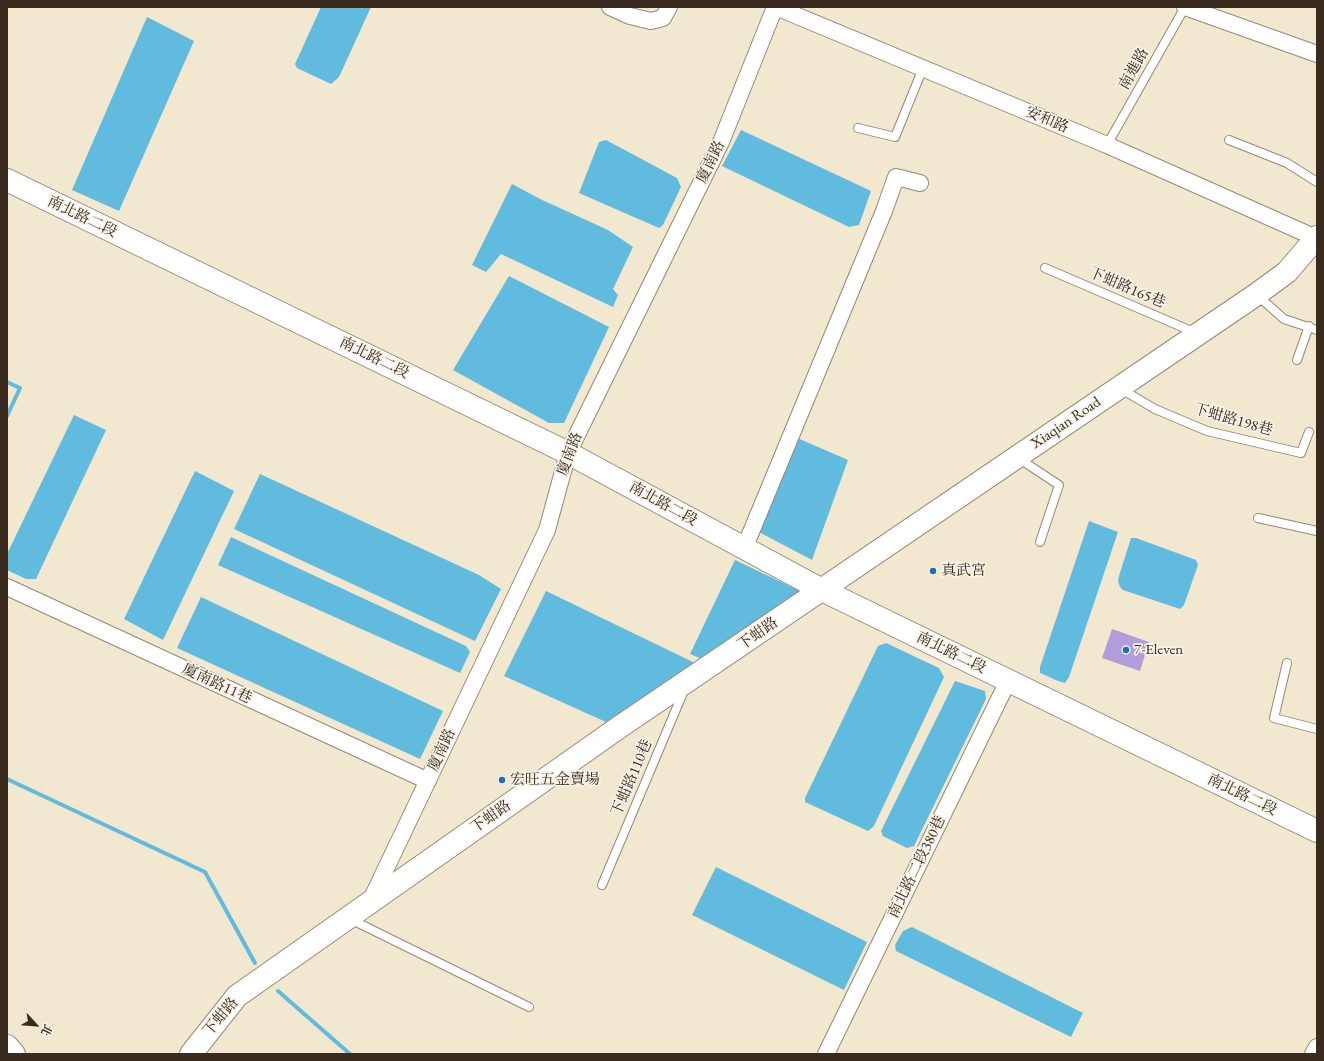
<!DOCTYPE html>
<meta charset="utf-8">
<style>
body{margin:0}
#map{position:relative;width:1324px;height:1061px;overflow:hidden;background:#f2e7cf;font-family:"EB Garamond","Noto Serif TC",serif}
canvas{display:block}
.frame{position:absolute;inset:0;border:8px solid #3b2a1e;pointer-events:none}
.north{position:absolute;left:16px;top:1005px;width:40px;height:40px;-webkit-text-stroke:3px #f7f3e8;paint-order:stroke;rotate:116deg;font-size:11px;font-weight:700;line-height:16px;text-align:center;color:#3b2a1e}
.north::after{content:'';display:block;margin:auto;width:14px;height:18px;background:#3b2a1e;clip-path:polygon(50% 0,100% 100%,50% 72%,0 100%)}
</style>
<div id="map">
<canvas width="1324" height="1061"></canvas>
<div class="frame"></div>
<div class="north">北</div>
</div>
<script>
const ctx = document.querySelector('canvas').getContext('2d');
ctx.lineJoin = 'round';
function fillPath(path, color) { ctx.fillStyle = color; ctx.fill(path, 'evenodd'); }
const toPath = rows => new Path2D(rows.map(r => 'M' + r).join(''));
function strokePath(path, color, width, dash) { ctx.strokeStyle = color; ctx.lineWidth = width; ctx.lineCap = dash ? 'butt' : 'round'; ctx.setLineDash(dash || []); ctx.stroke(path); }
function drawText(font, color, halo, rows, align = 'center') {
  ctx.font = font + ' "EB Garamond","Noto Serif TC",serif'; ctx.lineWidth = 3.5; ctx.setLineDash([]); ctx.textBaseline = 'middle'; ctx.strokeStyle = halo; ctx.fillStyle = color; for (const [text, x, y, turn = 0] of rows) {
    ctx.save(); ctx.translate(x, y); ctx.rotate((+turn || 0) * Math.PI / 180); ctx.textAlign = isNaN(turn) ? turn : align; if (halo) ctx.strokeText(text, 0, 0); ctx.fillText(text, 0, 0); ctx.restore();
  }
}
fillPath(toPath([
 [321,7,371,7,339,77,331,84,297,68,295,64],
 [147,17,194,41,119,211,72,190],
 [741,130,871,191,859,225,849,227,722,166],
 [606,140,677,178,681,187,663,225,659,228,579,193,599,142],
 [512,184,540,199,608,230,633,247,613,289,618,295,613,307,501,254,486,272,472,265],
 [509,276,609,327,564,423,549,423,453,370],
 [74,415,106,430,36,579,26,579,7,570,7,554],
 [795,437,848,460,812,560,757,531],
 [195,471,234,491,163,640,124,619],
 [260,474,479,575,501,589,475,641,234,529],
 [1089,521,1118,532,1069,677,1065,683,1058,681,1040,673,1040,667],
 [231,537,466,646,470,652,460,673,218,565],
 [1131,538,1136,538,1196,560,1198,565,1184,605,1180,609,1123,590,1120,587,1118,581,1119,576],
 [735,560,800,591,702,659,690,654],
 [546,591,695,663,606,722,504,676],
 [201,597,443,711,420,759,177,648],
 [886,643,939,668,944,677,874,826,868,831,805,802,805,798,878,646],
 [955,681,985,691,986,699,914,846,907,848,883,836,881,831],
 [716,867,867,942,844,990,692,915],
 [912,927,1083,1013,1071,1037,896,951,895,945,903,931]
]), '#61bbdf');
strokePath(toPath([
 [7,382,20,388,7,416],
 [7,779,205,872,255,963],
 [278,991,350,1054]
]), '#61bbdf', 4);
fillPath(toPath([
 [1112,629,1149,642,1140,671,1102,658]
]), '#b09edb');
const lane = toPath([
 [858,128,895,137,923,68],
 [1229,140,1287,163,1317,182],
 [1107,145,1185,7],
 [1045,268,1196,333],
 [1257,295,1284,319,1317,330],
 [1297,360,1309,326],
 [1121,389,1155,409,1207,431,1301,453,1309,432],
 [1018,458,1059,485,1040,542],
 [1258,518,1317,531],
 [1287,663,1274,718,1317,729],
 [602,885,685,688],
 [350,919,529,1007]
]);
const street = toPath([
 [610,7,630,16,651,21,663,18,669,7],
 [776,7,1107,145,1316,238],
 [1185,7,1317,54],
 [744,549,884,211,896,177,920,183],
 [7,587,428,781],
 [370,902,547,530,568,453,721,142,775,7],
 [826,1054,1008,681],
 [1313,1054,1317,1047]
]);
const secondary = toPath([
 [7,180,568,453,822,590,1317,831],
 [7,1046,14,1054],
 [191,1054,237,996,618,728,1257,294,1287,272,1317,237]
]);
strokePath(lane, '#968876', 10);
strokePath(street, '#968876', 18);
strokePath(secondary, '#968876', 24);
strokePath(lane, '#fff', 8);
strokePath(street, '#fff', 16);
strokePath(secondary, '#fff', 22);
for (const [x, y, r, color] of [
 [933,571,4,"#1f6fb2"],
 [1126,650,4,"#1f6fb2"],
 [502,780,4,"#1f6fb2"]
]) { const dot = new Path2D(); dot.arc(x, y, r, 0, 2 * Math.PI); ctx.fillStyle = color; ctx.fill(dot); strokePath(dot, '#f7f3e8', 1.5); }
drawText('15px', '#3b2a1e', '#f7f3e8', [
 ["南進路",1134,69,-61],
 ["安和路",1047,120,23],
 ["廈南路",711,162,-64],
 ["南北路二段",82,217,26],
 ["下蚶路165巷",1127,288,23],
 ["南北路二段",374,358,26],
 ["下蚶路198巷",1233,420,16],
 ["Xiaqian Road",1066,423,-34],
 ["廈南路",570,454,-69],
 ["南北路二段",663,504,29],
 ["下蚶路",758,634,-35],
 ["南北路二段",951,653,26],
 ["廈南路11巷",217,684,25],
 ["廈南路",442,750,-65],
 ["下蚶路110巷",632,778,-67],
 ["南北路二段",1242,795,26],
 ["下蚶路",491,817,-35],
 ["南北路二段380巷",917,867,-64],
 ["下蚶路",221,1017,-50]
]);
drawText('15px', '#3b2a1e', '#f7f3e8', [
 ["真武宮",941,571],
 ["7-Eleven",1134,650],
 ["宏旺五金賣場",510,780]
], 'left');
</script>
